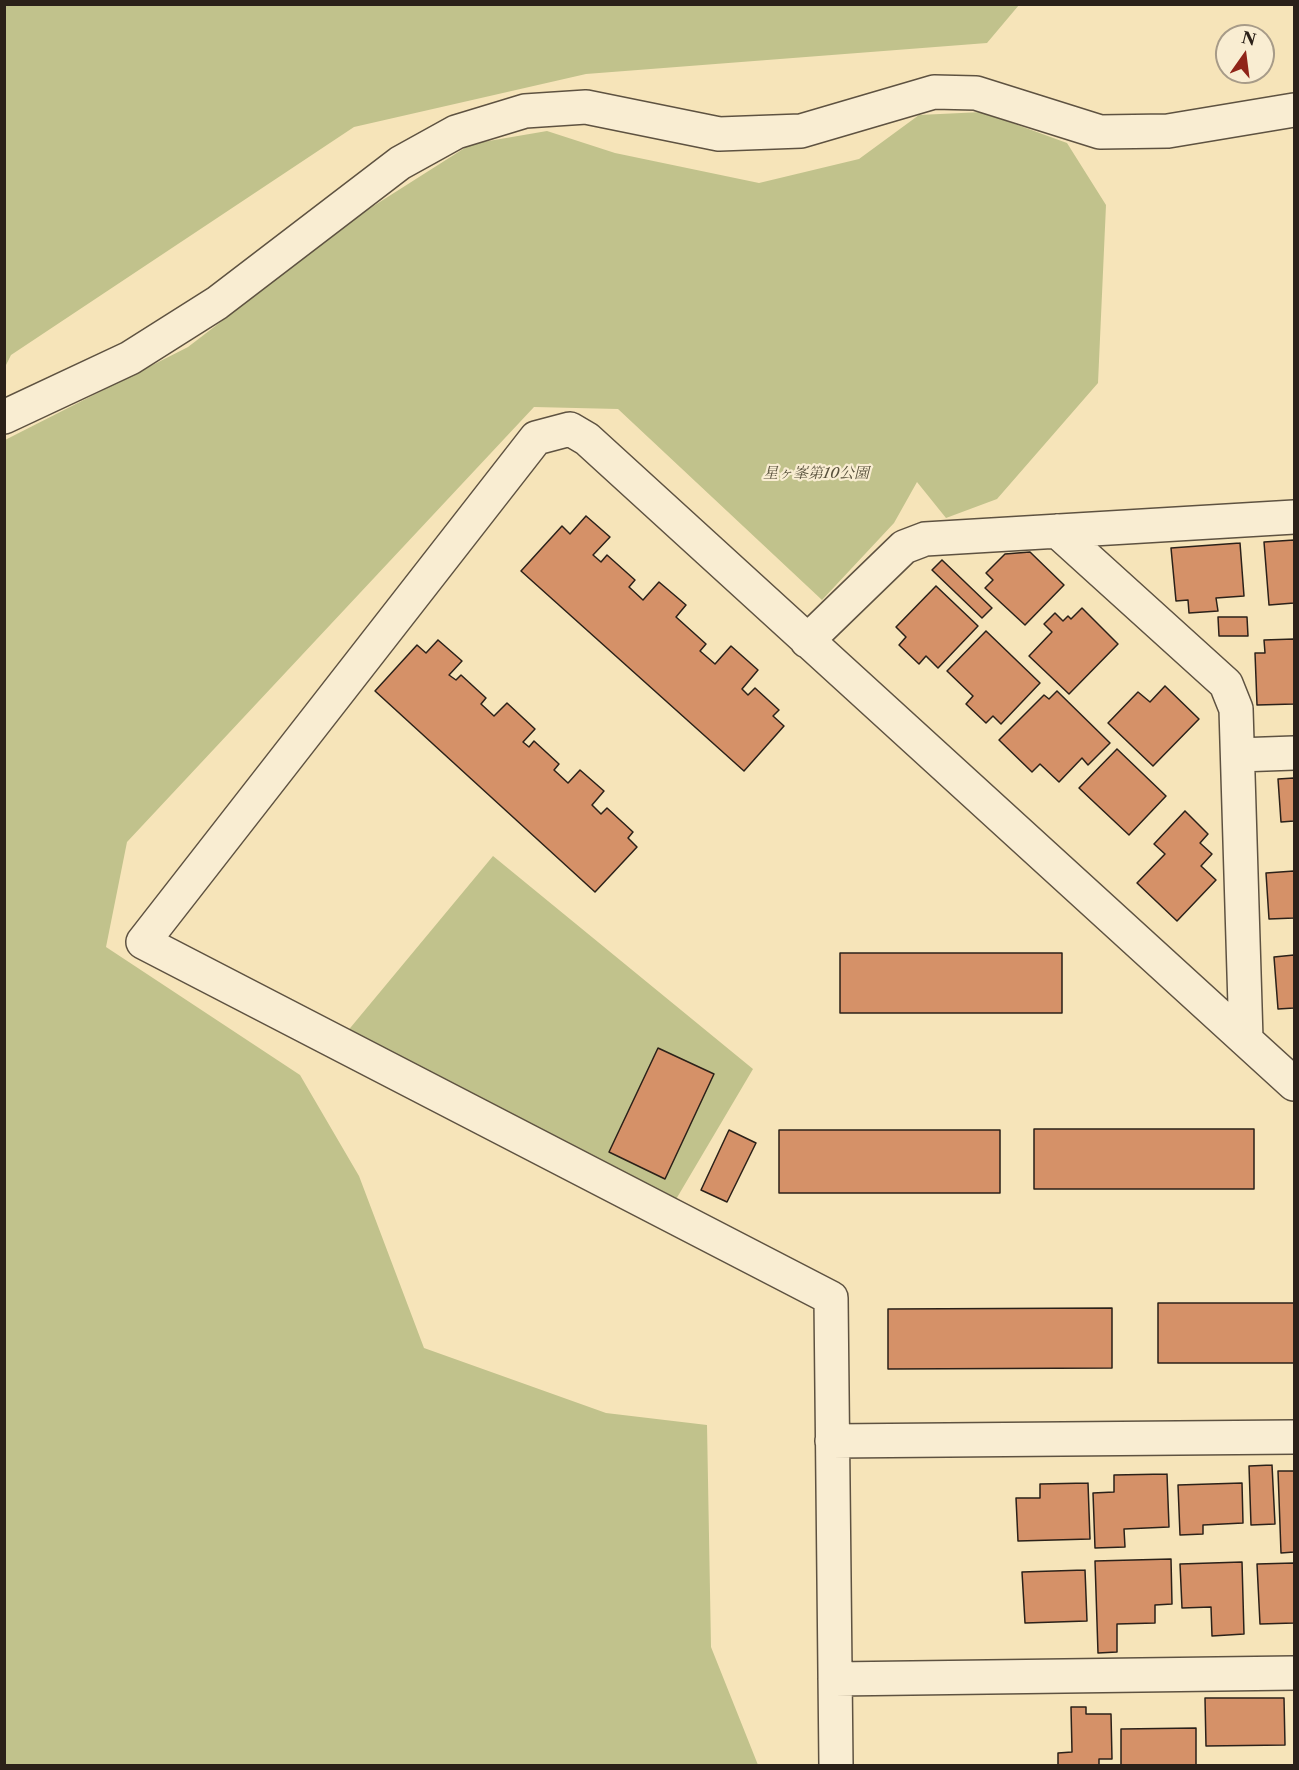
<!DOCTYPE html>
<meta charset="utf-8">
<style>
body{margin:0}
#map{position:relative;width:1299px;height:1770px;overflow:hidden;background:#f6e4b9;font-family:"Libre Caslon Text",serif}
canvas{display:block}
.frame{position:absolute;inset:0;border:6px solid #2b2119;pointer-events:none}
.north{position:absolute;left:1215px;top:24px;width:60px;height:60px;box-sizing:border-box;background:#f9edd2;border:2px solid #a79b88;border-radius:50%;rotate:14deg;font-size:16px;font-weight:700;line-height:24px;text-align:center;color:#2b2119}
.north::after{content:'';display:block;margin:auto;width:21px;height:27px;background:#8f2418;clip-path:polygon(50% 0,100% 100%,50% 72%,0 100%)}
</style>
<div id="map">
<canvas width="1299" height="1770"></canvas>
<div class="frame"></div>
<div class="north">N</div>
</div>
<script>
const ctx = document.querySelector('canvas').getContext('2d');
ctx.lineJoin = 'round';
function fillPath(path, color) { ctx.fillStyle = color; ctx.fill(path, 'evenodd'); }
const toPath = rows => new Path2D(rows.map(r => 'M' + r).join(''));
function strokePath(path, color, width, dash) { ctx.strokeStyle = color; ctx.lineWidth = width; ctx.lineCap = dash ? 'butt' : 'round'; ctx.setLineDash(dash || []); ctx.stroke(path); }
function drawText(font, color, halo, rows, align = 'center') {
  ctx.font = font + ' "Libre Caslon Text","Noto Serif JP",serif'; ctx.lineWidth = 4.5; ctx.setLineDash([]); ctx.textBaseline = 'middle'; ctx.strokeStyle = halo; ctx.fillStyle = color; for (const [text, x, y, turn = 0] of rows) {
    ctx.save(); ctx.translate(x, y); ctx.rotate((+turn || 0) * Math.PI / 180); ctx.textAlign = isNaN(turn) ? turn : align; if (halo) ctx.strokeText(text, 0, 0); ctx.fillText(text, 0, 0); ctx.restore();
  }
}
fillPath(toPath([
 [5,4,1019,4,1019,5,987,43,586,74,354,127,11,355,5,367],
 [982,112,1067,143,1106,205,1098,383,997,499,946,518,917,482,894,523,822,600,618,409,534,407,127,842,106,947,300,1075,359,1176,424,1348,606,1413,707,1425,711,1647,758,1765,5,1766,5,440,188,347,364,212,471,144,547,131,615,153,759,183,859,159,919,115],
 [493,856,753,1069,675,1201,346,1033]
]), '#c1c28c');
const building = toPath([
 [586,516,610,537,593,555,601,562,607,555,635,580,629,587,643,600,659,582,686,605,676,617,706,644,700,651,715,664,731,646,758,670,742,689,748,695,755,688,779,710,773,716,784,726,744,771,521,571,562,526,570,534,586,516],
 [1294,540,1294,603,1269,605,1264,542,1294,540],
 [1240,543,1244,596,1216,598,1218,611,1189,613,1188,600,1176,601,1171,548,1240,543],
 [1030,552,1064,585,1025,625,985,588,993,580,986,573,1005,554,1030,552],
 [942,560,992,608,982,618,932,570,942,560],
 [936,586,978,626,938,668,926,656,919,664,899,645,906,637,896,627,936,586],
 [1082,608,1118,644,1069,694,1029,656,1052,632,1044,624,1055,613,1063,621,1068,616,1071,619,1082,608],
 [1218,617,1247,617,1248,636,1219,636,1218,617],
 [986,631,1040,683,1001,724,993,716,986,723,966,704,973,696,947,671,986,631],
 [1294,639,1294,704,1257,705,1255,653,1265,653,1264,640,1294,639],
 [438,640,462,661,449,675,456,680,461,675,486,698,481,704,494,716,507,703,535,729,523,742,529,747,534,741,559,764,554,770,568,783,580,770,604,791,592,805,601,814,607,808,633,832,628,838,637,847,595,892,375,691,417,645,426,653,438,640],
 [1165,686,1199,719,1153,766,1108,723,1138,692,1150,702,1165,686],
 [1057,691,1110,743,1088,765,1082,758,1059,782,1040,764,1032,772,999,740,1044,695,1049,699,1057,691],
 [1117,749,1166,796,1129,835,1079,788,1117,749],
 [1294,778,1294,821,1281,822,1278,779,1294,778],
 [1185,811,1208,834,1200,843,1212,854,1201,866,1216,880,1177,921,1137,883,1165,854,1154,844,1185,811],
 [1294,871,1294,918,1269,919,1266,873,1294,871],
 [840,953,1062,953,1062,1013,840,1013,840,953],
 [1294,955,1294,1008,1278,1009,1274,957,1294,955],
 [658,1048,714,1074,665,1179,609,1152,658,1048],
 [1034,1129,1254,1129,1254,1189,1034,1189,1034,1129],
 [729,1130,756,1143,727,1202,701,1190,729,1130],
 [779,1130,1000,1130,1000,1193,779,1193,779,1130],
 [1158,1303,1294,1303,1294,1363,1158,1363,1158,1303],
 [1112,1308,1112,1368,888,1369,888,1309,1112,1308],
 [1272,1465,1275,1524,1251,1525,1249,1466,1272,1465],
 [1278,1471,1294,1471,1294,1552,1281,1553,1278,1471],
 [1167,1474,1169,1527,1124,1529,1125,1547,1095,1548,1093,1493,1114,1492,1114,1475,1167,1474],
 [1088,1483,1090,1539,1018,1541,1016,1498,1040,1498,1040,1484,1088,1483],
 [1242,1483,1243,1523,1203,1525,1203,1534,1180,1535,1178,1485,1242,1483],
 [1171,1559,1172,1604,1155,1605,1155,1623,1117,1624,1117,1652,1098,1653,1095,1561,1171,1559],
 [1242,1562,1244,1634,1212,1636,1211,1607,1182,1608,1180,1564,1242,1562],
 [1294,1563,1294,1623,1260,1624,1257,1564,1294,1563],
 [1085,1570,1087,1621,1025,1623,1022,1572,1085,1570],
 [1205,1698,1284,1698,1285,1745,1206,1746,1205,1698],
 [1071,1707,1086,1707,1086,1714,1111,1714,1112,1759,1099,1759,1099,1766,1058,1766,1058,1753,1072,1752,1071,1707],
 [1196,1728,1196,1766,1121,1766,1121,1729,1196,1728]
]);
fillPath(building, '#d59168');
strokePath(building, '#2b2119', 1.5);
const street = toPath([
 [4,417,130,358,217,303,400,163,456,132,525,111,586,107,719,134,801,131,934,92,976,93,1100,132,1168,131,1294,110],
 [1057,531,1226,684,1236,709,1246,1039],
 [807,641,904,547,925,539,1294,517],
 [1238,755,1294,753],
 [832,1441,1294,1437],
 [835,1679,1294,1673],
 [836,1766,831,1298,143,942,536,438,570,429,587,439,1294,1084]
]);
strokePath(street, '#5e5241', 36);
strokePath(street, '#f9edd2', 33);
drawText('italic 15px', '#58513c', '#f9edd2', [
 ["星ヶ峯第10公園",816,474]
]);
</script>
